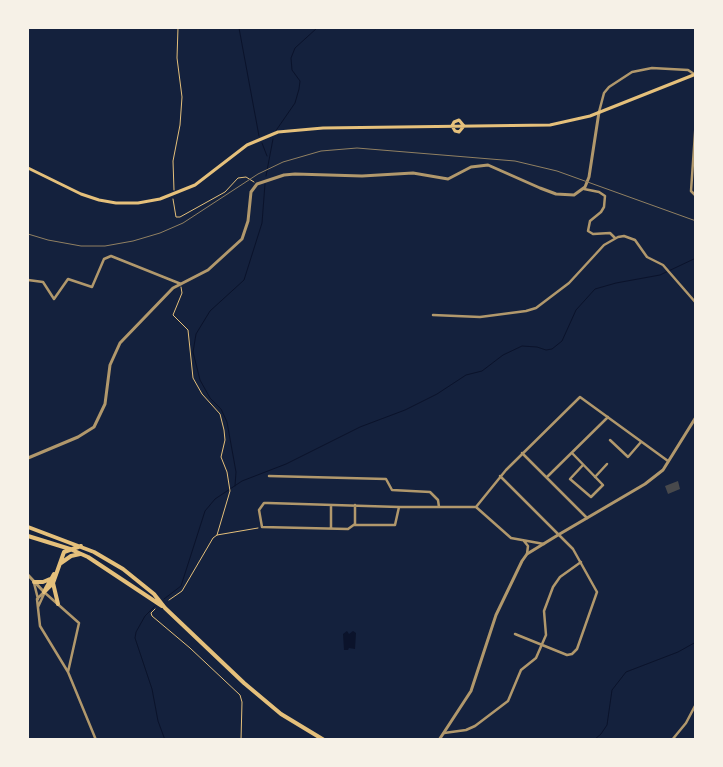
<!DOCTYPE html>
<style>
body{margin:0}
#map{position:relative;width:723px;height:767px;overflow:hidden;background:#14213d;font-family:"Golos Text",sans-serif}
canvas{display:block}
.frame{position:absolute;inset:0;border:29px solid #f6f1e7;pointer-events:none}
</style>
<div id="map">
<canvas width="723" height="767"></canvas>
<div class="frame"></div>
</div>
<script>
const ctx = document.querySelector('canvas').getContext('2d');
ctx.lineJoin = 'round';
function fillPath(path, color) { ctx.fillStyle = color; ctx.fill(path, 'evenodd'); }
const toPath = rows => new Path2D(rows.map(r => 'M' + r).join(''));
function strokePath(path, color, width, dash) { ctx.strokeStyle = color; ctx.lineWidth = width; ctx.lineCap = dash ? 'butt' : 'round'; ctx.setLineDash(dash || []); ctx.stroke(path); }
fillPath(toPath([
 [347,631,349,634,353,631,356,633,355,649,349,648,348,650,344,650,343,634]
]), '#0b132b');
strokePath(toPath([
 [239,28,259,136],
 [275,132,295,103,299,89,300,81,292,70,291,58,295,48,317,28],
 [262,143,267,156],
 [266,176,273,139],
 [235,486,236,472,227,422,221,409,210,398,200,380,193,352,196,334,210,311,244,280,262,223,265,184],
 [164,599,181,586,205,511,215,499,242,481,286,464,360,427,405,410,437,394,466,375,482,371,503,355,522,346,537,347,546,350,552,349,562,341,576,310,595,289,616,283,660,275,696,258],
 [155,606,145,616,136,632,135,638,152,689,158,721,165,740],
 [594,740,601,734,607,725,612,690,626,672,678,652,696,642]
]), '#0b132b', 1);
fillPath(toPath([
 [678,481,680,489,668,494,665,486]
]), '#48494c');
strokePath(toPath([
 [174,190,173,161,180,125,182,97,177,58,178,28],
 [173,199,176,217,180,217,225,192,238,178,246,177,254,182],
 [181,287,182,293,173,315,188,330,193,378,202,394,220,414,224,430,225,440,221,457,227,472,230,491,217,535],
 [169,600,182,591,213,538,217,535,258,528],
 [155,609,151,613,152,616,190,648,240,695,242,702,241,740]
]), '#e5c07b', 1);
strokePath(toPath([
 [599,112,604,93,609,87,632,72,652,68,688,70,694,74],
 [696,119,691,191,696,196],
 [584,189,599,192,605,196,604,207,601,212,590,221,588,231,593,234,610,233,615,238],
 [28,280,43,282,54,299,68,279,92,287,104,259,111,256,181,284],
 [433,315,480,317,526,311,536,308,569,283,604,245,618,237,624,236,635,240,647,257,663,265,696,303],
 [610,440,628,457,641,442],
 [522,453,587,518],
 [572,453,603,485,591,497,570,479,583,465],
 [269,476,386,479,392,490,430,492,438,500,439,507],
 [500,476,573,549,597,592,577,649,572,654,567,655,515,634],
 [547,477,608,417],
 [595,477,607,464],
 [331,505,331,528],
 [399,507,476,507,511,538,544,544],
 [476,507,506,470,580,397,668,461],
 [354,525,395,525,399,507,268,503,264,503,259,510,262,527,348,529,355,524,355,505],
 [524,541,528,546,527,554],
 [34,583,38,599],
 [44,592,37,599,40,626,68,672,96,740],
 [44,592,79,623,68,672],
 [38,607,44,594],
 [444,733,466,730,475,726,508,701,521,670,536,658,546,635,544,611,553,587,560,577,581,562],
 [90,740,95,739],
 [672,740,686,723,696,704]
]), '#b1986c', 2.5);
strokePath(toPath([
 [28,458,78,437,94,427,105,404,110,365,120,343,173,288,208,270,242,239,248,221,251,192,257,184,284,175,295,174,362,176,413,173,448,179,471,167,488,165,540,188,556,194,574,195,585,187,589,177,599,112],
 [28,575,44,592],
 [439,740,471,691,496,615,522,561,527,554,558,535,645,484,663,470,696,417]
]), '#b1986c', 3);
strokePath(toPath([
 [452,126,454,122,459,120,464,126],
 [452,126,455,131,459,132,464,126],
 [28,168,81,194,99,200,116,203,138,203,160,199,195,185,247,145,278,132,323,128,550,125,590,116,696,74]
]), '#e5c07b', 3);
strokePath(toPath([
 [28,527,94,552,123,569,154,594,165,608,244,683,281,714,324,740],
 [28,536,70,549,88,557,162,606],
 [61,563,71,556,80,554],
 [34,582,43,582,50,579],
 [53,583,58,604],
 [45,590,54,574],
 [44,592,53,583,64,552,81,546]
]), '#e5c07b', 4);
strokePath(toPath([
 [28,234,48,240,81,246,105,246,133,241,160,233,183,223,258,174,283,162,321,151,357,148,515,161,557,171,696,221]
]), '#918062', 1);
</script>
